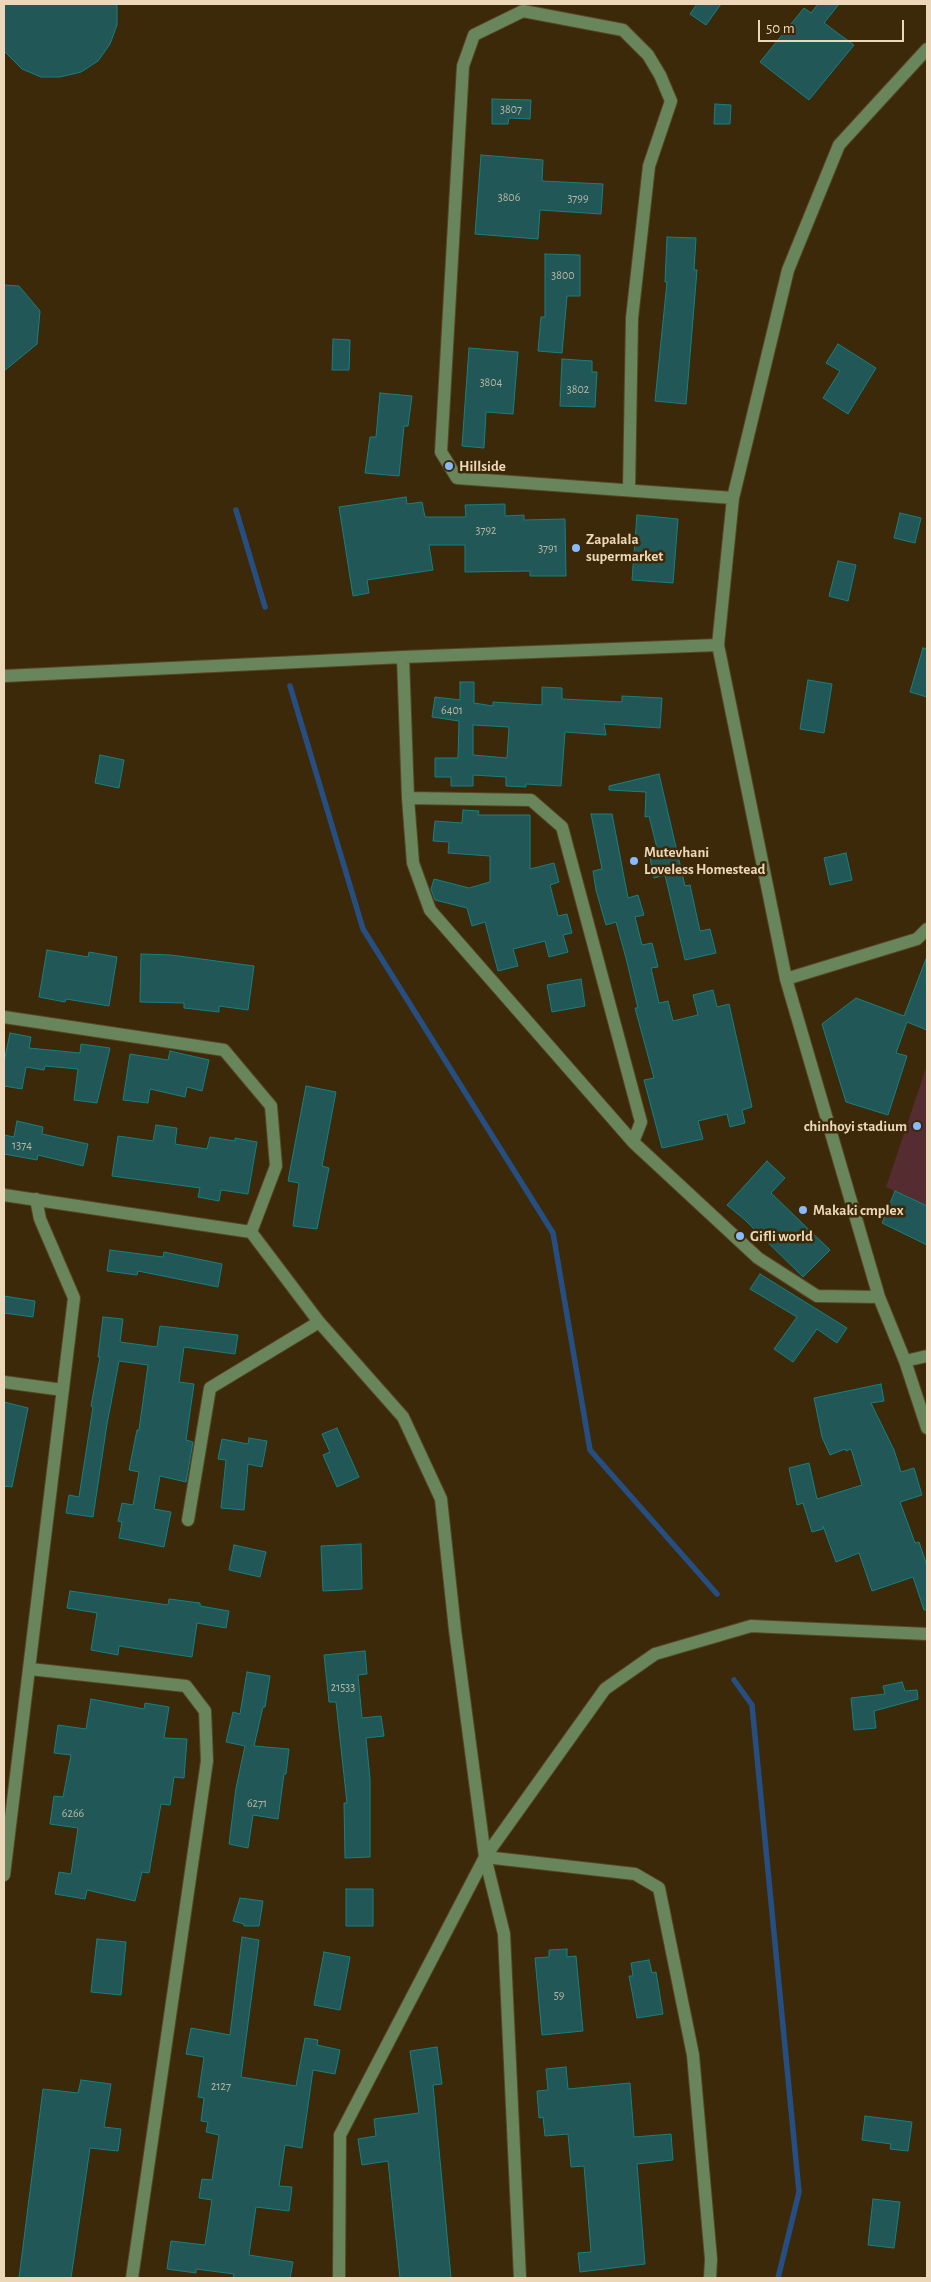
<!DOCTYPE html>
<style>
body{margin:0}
#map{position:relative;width:931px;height:2282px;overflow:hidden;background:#3c2909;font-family:"Alegreya Sans",sans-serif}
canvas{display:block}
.frame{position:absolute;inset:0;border:5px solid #ecd7bb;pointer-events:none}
.scale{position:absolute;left:758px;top:20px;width:146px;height:22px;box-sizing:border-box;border:2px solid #ecd7bb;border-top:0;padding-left:6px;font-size:15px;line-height:18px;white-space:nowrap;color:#ecd7bb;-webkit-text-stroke:4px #3c2909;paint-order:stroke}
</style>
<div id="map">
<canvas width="931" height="2282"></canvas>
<div class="frame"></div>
<div class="scale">50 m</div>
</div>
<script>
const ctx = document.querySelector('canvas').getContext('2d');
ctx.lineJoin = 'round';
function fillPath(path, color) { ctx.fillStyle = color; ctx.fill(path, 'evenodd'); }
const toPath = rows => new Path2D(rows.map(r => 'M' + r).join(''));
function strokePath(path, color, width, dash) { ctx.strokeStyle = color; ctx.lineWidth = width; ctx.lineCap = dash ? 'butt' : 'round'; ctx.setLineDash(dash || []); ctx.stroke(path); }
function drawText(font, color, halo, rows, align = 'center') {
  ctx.font = font + ' "Alegreya Sans",sans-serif'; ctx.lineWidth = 5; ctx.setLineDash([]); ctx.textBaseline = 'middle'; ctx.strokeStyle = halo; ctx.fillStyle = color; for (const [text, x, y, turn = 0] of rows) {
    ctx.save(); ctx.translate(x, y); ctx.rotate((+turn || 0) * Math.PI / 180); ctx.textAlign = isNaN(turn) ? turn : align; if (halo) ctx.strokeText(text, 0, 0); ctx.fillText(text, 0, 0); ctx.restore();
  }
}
fillPath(toPath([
 [927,1065,927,1206,886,1187]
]), '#552c2f');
strokePath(toPath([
 [236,510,265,607],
 [290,686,363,929,553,1233,590,1450,717,1594],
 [734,1680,752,1705,799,2192,778,2278]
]), '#274e80', 5.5);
const building = toPath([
 [4,4,117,4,117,25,110,44,98,61,81,72,60,77,41,77,22,69,4,51,4,4],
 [697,4,721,4,706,25,690,14,697,4],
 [818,4,839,4,824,23,854,45,809,100,760,62,804,8,811,13,818,4],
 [492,99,531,100,530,119,509,118,508,124,492,124,492,99],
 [715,104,731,105,730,124,714,124,715,104],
 [481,155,543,160,542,181,603,184,601,214,540,210,538,239,475,234,481,155],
 [667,237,696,238,694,270,697,270,686,404,655,401,667,282,665,282,667,237],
 [545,254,580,255,580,296,567,296,562,353,538,351,541,317,545,317,545,254],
 [4,285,19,286,40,311,37,344,4,371,4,285],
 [333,339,350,340,349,370,332,370,333,339],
 [838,344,876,368,848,414,823,398,840,371,826,363,838,344],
 [469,348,518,352,513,414,486,412,484,448,462,446,469,348],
 [562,359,592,361,592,372,597,372,595,407,560,406,562,359],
 [380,393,412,396,408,426,404,426,399,476,365,473,370,437,376,437,380,393],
 [406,497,407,504,422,502,425,517,466,517,465,505,505,504,505,516,524,515,524,520,565,519,566,576,530,576,530,571,465,572,465,545,429,545,433,570,367,580,369,593,353,596,339,507,406,497],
 [900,513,921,518,915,543,894,538,900,513],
 [637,515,678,519,673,583,632,580,637,515],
 [838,561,856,565,848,601,829,596,838,561],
 [923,648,927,649,927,697,910,692,923,648],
 [808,680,832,684,824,733,800,729,808,680],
 [460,682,474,682,474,703,493,706,493,702,542,705,542,687,562,688,562,699,622,702,622,696,662,698,660,728,604,724,606,735,565,732,561,786,526,784,526,787,506,786,506,777,473,775,473,786,451,786,451,777,435,777,435,758,458,758,459,721,432,717,435,697,460,700,460,682],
 [473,725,509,727,507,758,473,755,473,725],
 [100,755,124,760,119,788,95,783,100,755],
 [659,774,685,886,690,885,700,931,710,929,716,953,685,960,665,875,654,878,650,858,659,856,649,816,645,817,646,792,609,790,609,786,659,774],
 [463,810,479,811,478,815,530,815,530,869,554,863,559,882,550,885,558,916,567,914,572,933,563,935,568,952,549,957,545,941,513,949,518,966,498,971,485,922,472,926,467,908,435,900,431,889,434,879,469,888,490,882,490,856,448,853,449,842,433,841,435,821,462,823,463,810],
 [591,814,612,814,628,898,638,895,644,915,635,917,642,945,652,943,658,967,651,968,659,1003,668,1001,673,1021,698,1015,693,995,713,990,717,1007,729,1004,752,1107,742,1110,745,1123,730,1127,727,1114,698,1121,703,1139,662,1148,644,1080,654,1078,635,1008,638,1008,626,958,616,922,606,925,596,890,593,871,602,869,591,814],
 [846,853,852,880,830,885,824,858,846,853],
 [47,950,88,957,89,952,117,957,109,1006,66,999,65,1002,39,997,47,950],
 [141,954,171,955,254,966,248,1010,219,1006,219,1012,184,1008,184,1003,140,1002,141,954],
 [926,959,927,1030,907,1022,896,1053,907,1056,888,1115,846,1102,822,1024,856,998,904,1016,926,959],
 [581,979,585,1006,552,1012,547,985,581,979],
 [10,1033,31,1037,29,1048,80,1053,81,1044,110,1048,97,1103,74,1100,78,1069,45,1066,44,1070,26,1067,22,1089,4,1086,4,1062,10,1033],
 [170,1051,209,1060,202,1091,187,1087,185,1097,150,1089,148,1103,123,1100,130,1054,168,1060,170,1051],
 [306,1086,336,1092,322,1166,329,1168,317,1229,293,1226,299,1183,288,1181,306,1086],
 [17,1121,43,1127,42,1134,88,1144,83,1166,38,1155,37,1160,4,1154,4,1135,14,1137,17,1121],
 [156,1125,177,1128,175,1144,207,1149,210,1137,235,1141,235,1138,257,1142,248,1194,221,1190,219,1201,198,1197,200,1188,112,1176,118,1136,153,1141,156,1125],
 [767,1161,785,1178,771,1193,830,1250,803,1277,745,1220,727,1205,767,1161],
 [895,1191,927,1206,927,1245,882,1223,895,1191],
 [110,1250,163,1257,164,1252,222,1264,218,1287,138,1271,137,1275,107,1271,110,1250],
 [760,1274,847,1328,837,1343,817,1329,793,1362,774,1349,797,1317,750,1289,760,1274],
 [4,1296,35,1301,33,1317,4,1313,4,1296],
 [103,1317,123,1319,120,1342,157,1347,160,1326,238,1335,235,1354,184,1347,179,1382,194,1384,186,1440,193,1442,186,1482,160,1476,154,1509,171,1512,164,1547,119,1538,122,1522,118,1521,122,1503,133,1505,139,1472,129,1470,137,1430,139,1430,148,1365,119,1361,107,1424,93,1517,66,1513,69,1495,79,1497,93,1407,91,1406,100,1357,98,1357,103,1317],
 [881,1384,884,1401,871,1403,894,1450,901,1472,914,1468,922,1495,900,1502,915,1543,919,1542,927,1566,927,1610,924,1610,913,1577,872,1591,859,1553,836,1562,823,1526,823,1529,812,1532,803,1503,797,1505,789,1468,809,1463,817,1499,862,1485,851,1449,846,1451,845,1449,830,1455,822,1437,814,1398,881,1384],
 [4,1402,28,1408,12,1487,4,1486,4,1402],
 [337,1428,359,1477,337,1487,323,1455,330,1452,322,1434,337,1428],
 [249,1438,267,1441,262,1467,248,1464,244,1510,221,1508,226,1460,218,1459,222,1439,248,1444,249,1438],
 [361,1544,362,1589,323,1591,321,1546,361,1544],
 [234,1545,266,1552,260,1577,229,1570,234,1545],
 [70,1591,168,1605,169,1599,200,1603,200,1606,229,1611,226,1628,197,1623,192,1657,119,1646,118,1655,91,1650,97,1613,67,1608,70,1591],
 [365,1651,367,1674,358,1675,362,1718,381,1716,384,1736,366,1738,370,1779,370,1857,345,1858,344,1803,347,1803,336,1702,329,1702,324,1655,365,1651],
 [247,1672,270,1676,265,1707,263,1707,254,1746,289,1749,286,1774,284,1774,278,1819,253,1815,248,1848,229,1844,236,1788,245,1746,226,1742,233,1712,240,1714,247,1672],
 [902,1682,905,1691,917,1690,918,1699,874,1711,876,1728,854,1730,851,1698,885,1694,883,1686,902,1682],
 [91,1699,144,1709,145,1703,169,1707,164,1738,187,1739,184,1778,174,1777,170,1805,161,1804,149,1873,142,1872,135,1901,87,1890,85,1899,55,1894,59,1872,71,1874,78,1828,50,1824,54,1796,63,1797,71,1755,54,1753,58,1725,86,1729,91,1699],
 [346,1889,373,1889,373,1926,346,1926,346,1889],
 [240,1898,263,1901,259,1926,244,1926,244,1924,233,1921,240,1898],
 [242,1937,259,1940,241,2077,296,2086,305,2038,318,2040,317,2045,340,2050,335,2074,313,2070,302,2148,285,2145,279,2186,292,2187,289,2211,256,2207,249,2255,293,2262,290,2278,233,2278,234,2274,196,2269,196,2273,167,2269,171,2241,205,2245,212,2200,199,2198,202,2179,212,2180,219,2135,206,2132,208,2122,201,2121,204,2098,198,2097,204,2057,186,2054,191,2028,230,2035,242,1937],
 [97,1939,126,1942,121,1995,91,1992,97,1939],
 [567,1949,567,1957,576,1956,583,2031,542,2035,535,1958,549,1957,549,1950,567,1949],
 [324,1952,350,1957,340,2010,314,2005,324,1952],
 [649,1960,652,1973,656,1972,663,2014,637,2018,629,1976,633,1976,631,1963,649,1960],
 [437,2047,442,2084,433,2085,451,2278,400,2278,388,2161,362,2165,358,2139,376,2136,374,2119,419,2113,410,2051,437,2047],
 [566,2067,568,2089,630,2083,634,2137,671,2134,673,2160,637,2164,645,2264,580,2272,578,2253,591,2252,584,2166,571,2167,568,2134,545,2136,543,2117,539,2118,537,2091,548,2090,546,2069,566,2067],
 [81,2080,111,2084,104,2127,121,2129,118,2151,90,2148,71,2278,19,2278,43,2089,78,2093,81,2080],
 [865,2116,912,2122,908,2151,890,2149,891,2144,862,2140,865,2116],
 [873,2199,900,2202,894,2248,868,2245,873,2199]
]);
fillPath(building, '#215757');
strokePath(building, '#168182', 1);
const minor = toPath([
 [927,49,839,145,788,270,733,498,718,645,786,979,879,1297,905,1361,927,1428],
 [629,490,632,318,649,166,671,101,660,75,648,55,623,30,523,11,474,35,463,66,441,452,457,478,733,498],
 [403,657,408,798,413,863,430,910,633,1142,758,1258,817,1296,879,1297],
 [4,676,403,657,718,645],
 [408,798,531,800,562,827,641,1122,633,1142],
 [786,979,917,939,927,929],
 [4,1017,224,1050,271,1106,276,1166,251,1232],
 [4,1195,251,1232,319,1322,403,1417,441,1499,455,1630,485,1857,504,1934,520,2278],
 [905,1361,927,1356],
 [4,1382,63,1390],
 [188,1520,210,1388,319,1322],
 [30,1669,186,1686,205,1711,207,1761,132,2278],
 [485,1857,635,1874,659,1888,693,2055,711,2259,710,2278],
 [4,1875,74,1298,40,1219,36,1199],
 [339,2278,340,2135,485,1857,605,1689,655,1654,751,1626,927,1634]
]);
strokePath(minor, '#584525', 14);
strokePath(minor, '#69855c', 12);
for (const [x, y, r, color] of [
 [449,466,5,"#89bafc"],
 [576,548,5,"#89bafc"],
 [634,861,5,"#89bafc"],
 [917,1126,5,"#89bafc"],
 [803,1210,5,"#89bafc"],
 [740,1236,5,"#89bafc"]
]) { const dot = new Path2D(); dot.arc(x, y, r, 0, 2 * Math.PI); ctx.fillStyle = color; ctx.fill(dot); strokePath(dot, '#3c2909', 2); }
drawText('12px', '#b9b7a2', null, [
 ["3807",511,109],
 ["3806",509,197],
 ["3799",578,198],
 ["3800",563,275],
 ["3804",491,382],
 ["3802",578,389],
 ["3792",486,530],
 ["3791",548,548],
 ["6401",452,710],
 ["1374",22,1145],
 ["21533",343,1687],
 ["6271",257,1803],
 ["6266",73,1813],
 ["59",559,1995],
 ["2127",221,2086]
]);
drawText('bold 15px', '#ecd7bb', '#3c2909', [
 ["Hillside",459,466],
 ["Zapalala",586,539],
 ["supermarket",586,556],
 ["Mutevhani",644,852],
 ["Loveless Homestead",644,869],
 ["chinhoyi stadium",907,1126,"right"],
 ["Makaki cmplex",813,1210],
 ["Gifli world",750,1236]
], 'left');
</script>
